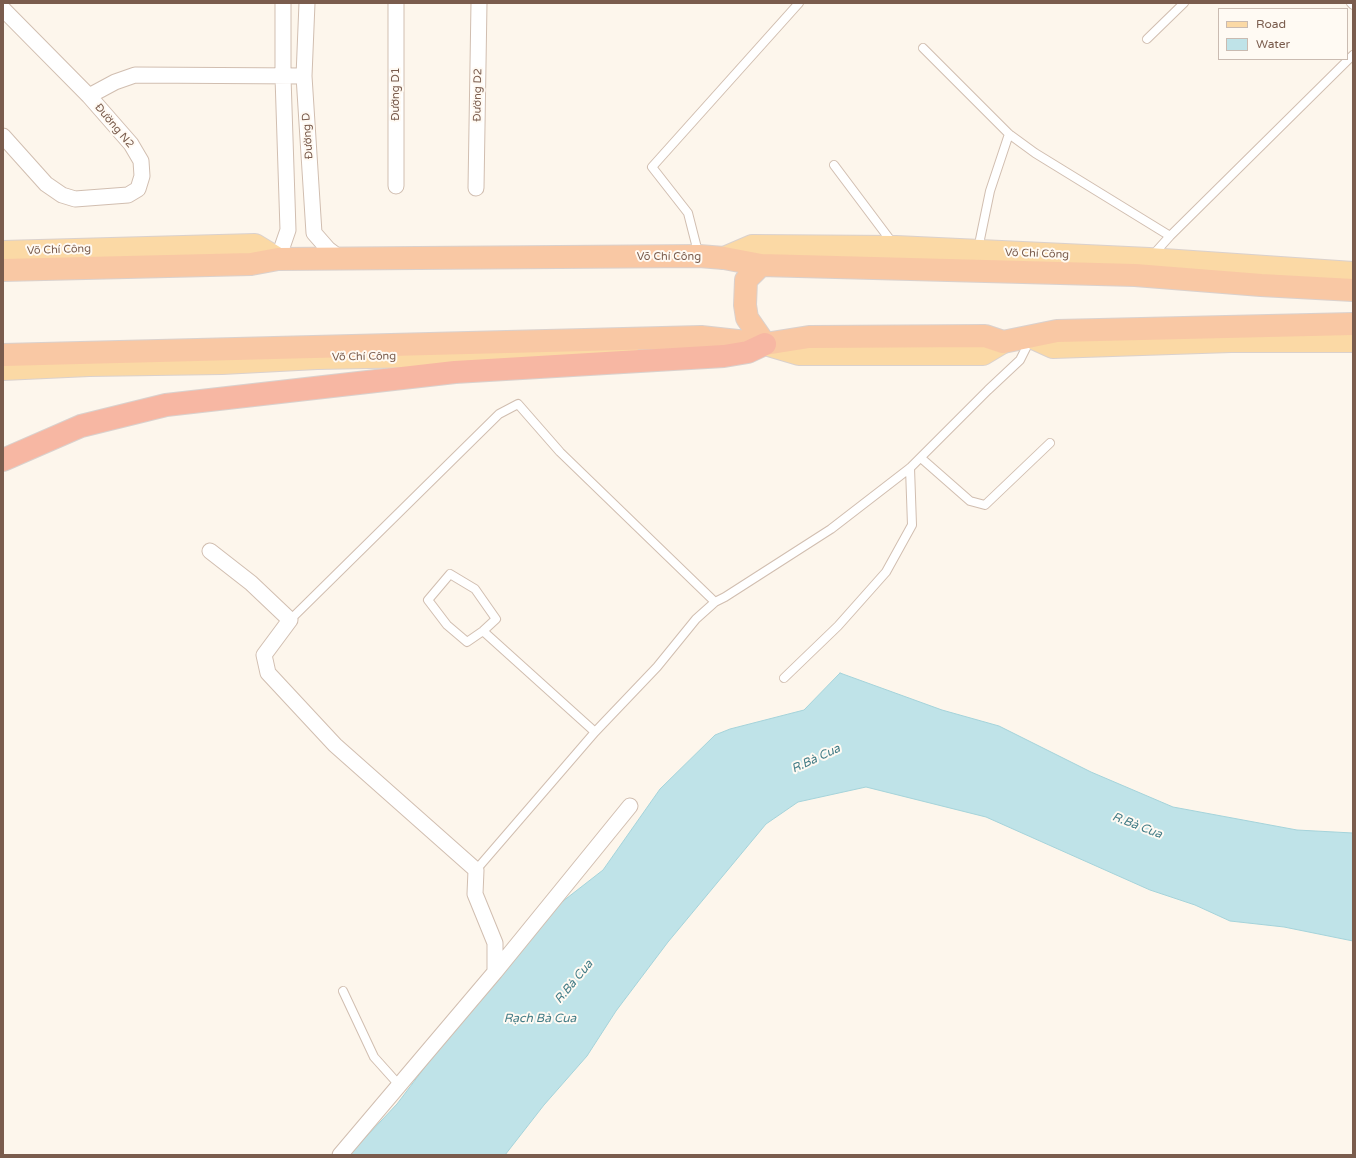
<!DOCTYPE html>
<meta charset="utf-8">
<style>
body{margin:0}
#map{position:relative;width:1356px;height:1158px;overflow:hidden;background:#fdf6ec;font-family:"Varela Round",sans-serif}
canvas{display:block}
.frame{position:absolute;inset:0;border:4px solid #7a5c4d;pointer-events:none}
.legend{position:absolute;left:1218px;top:8px;width:130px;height:52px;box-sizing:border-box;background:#fffaf3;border:1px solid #cabbb1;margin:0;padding:5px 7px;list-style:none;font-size:12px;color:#7a5c4d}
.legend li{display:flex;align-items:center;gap:8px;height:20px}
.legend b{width:20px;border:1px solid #cabbb1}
</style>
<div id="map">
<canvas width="1356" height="1158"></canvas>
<div class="frame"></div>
<ul class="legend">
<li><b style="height:5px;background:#fbd9a5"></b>Road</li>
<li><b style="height:11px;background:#bfe3e8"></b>Water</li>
</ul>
</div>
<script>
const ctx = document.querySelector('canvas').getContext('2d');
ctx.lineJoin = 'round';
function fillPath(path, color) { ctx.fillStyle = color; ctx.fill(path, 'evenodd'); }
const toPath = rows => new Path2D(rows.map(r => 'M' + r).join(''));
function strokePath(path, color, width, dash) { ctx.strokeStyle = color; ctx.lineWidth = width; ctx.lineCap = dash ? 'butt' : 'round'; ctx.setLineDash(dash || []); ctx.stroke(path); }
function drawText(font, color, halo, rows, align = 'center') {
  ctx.font = font + ' "Varela Round",sans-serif'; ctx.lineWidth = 4; ctx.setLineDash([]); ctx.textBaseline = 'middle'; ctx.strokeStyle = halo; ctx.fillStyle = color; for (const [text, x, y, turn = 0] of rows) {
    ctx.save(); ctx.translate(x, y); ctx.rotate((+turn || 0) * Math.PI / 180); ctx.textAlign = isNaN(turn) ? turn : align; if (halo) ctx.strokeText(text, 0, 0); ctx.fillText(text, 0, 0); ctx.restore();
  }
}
const water = toPath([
 [840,673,942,710,999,726,1091,772,1173,807,1297,830,1353,833,1353,941,1284,927,1230,921,1195,905,1150,890,986,817,866,787,798,802,766,824,668,942,616,1011,587,1056,544,1105,505,1155,349,1155,397,1104,434,1055,549,912,603,870,660,789,715,735,730,729,804,710,840,673]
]);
fillPath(water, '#bfe3e8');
strokePath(water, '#a5d3da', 1);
const service = toPath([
 [1351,3,1353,5],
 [1147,39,1184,3],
 [923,48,1009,134,1035,153,1170,236],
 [834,165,894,245],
 [978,249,990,191,1009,134],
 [699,256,688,213,652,167,799,3],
 [1152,256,1170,236,1353,55],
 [921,458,970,501,985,505,1050,443],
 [450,574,475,589,496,619,483,631,467,642,447,625,428,600,450,574],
 [290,620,499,414,518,404,560,452,715,602],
 [483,631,595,732],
 [784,678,838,626,886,572,912,525,910,468],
 [476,870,595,732,657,667,696,619,715,602,725,597,831,529,910,468,988,390,1020,360,1030,340],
 [343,991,374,1057,400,1086]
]);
const minor = toPath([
 [307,3,304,76,314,233,328,249,340,258],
 [3,9,89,96],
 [3,136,46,184,62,195,75,199,128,195,138,189,142,176,141,161,131,144,89,96,115,82,135,75,304,76],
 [396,186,396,3],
 [476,188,479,3],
 [278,259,288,230,283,77,283,3],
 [210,551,251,583,290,620,264,655,268,673,335,745,476,870,475,894,495,943,495,972,340,1155],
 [495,972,630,806]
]);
const primary = toPath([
 [3,252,255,245,278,259],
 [724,258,752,246,896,247,1149,259,1353,273],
 [1031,337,1053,347,1231,341,1353,341],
 [765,344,799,354,983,354,1003,342],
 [3,369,89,365,222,363,317,358,627,352]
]);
const trunk = toPath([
 [761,265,746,280,745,305,747,318,765,344],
 [3,270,251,264,278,259,699,256,724,258,761,265,1135,275,1261,285,1353,290],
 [3,355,701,337,765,344,809,337,985,336,1003,342,1057,331,1353,324]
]);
const motorway = toPath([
 [3,460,81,426,166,405,455,372,724,356,748,352,765,344]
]);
strokePath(service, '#d1beb0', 10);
strokePath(minor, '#d1beb0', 17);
strokePath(primary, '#dad1cd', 24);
strokePath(trunk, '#dad1cd', 24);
strokePath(motorway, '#dad1cd', 24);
strokePath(service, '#fff', 8);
strokePath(minor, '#fff', 15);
strokePath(primary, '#fbd9a5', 22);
strokePath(trunk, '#f9c8a4', 22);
strokePath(motorway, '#f7b7a3', 22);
drawText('11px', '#7a5c4d', '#fffaf3', [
 ["Đường D1",396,94,-90],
 ["Đường D2",478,95,-89],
 ["Đường N2",114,126,50],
 ["Đường D",308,136,-94],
 ["Võ Chí Công",59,250,-2],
 ["Võ Chí Công",1037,254,2],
 ["Võ Chí Công",669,257],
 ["Võ Chí Công",364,357,-1]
]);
drawText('italic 12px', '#437c86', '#fffaf3', [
 ["R.Bà Cua",816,759,-25],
 ["R.Bà Cua",1137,826,21],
 ["R.Bà Cua",574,982,-50],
 ["Rạch Bà Cua",540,1019]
]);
</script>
